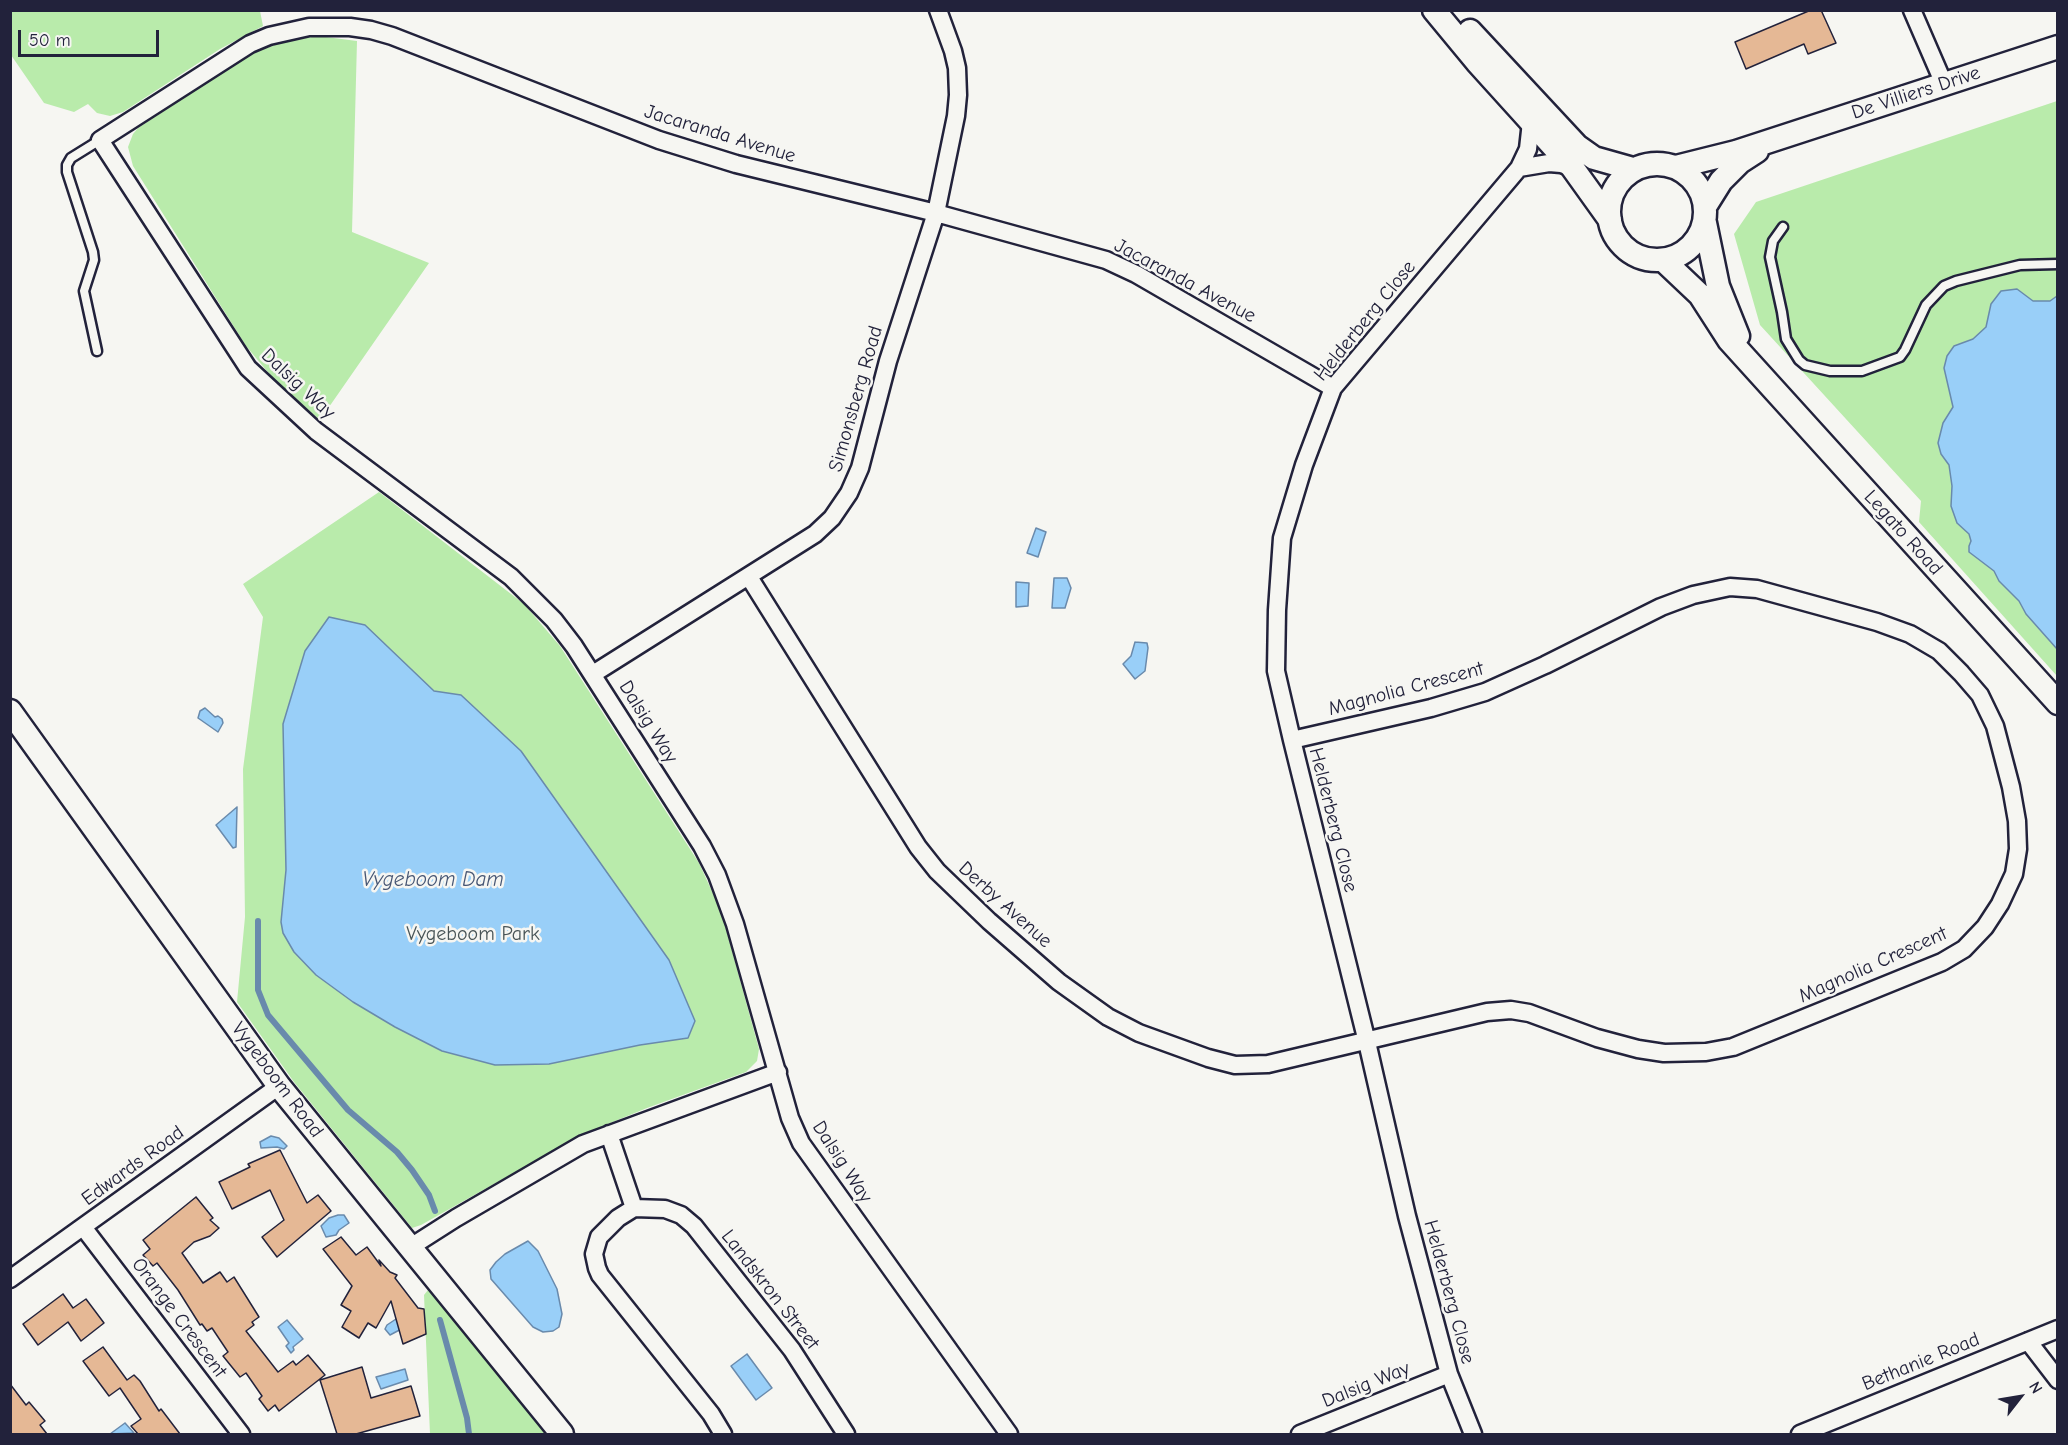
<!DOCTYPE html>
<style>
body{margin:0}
#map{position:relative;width:2068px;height:1445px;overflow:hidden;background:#f6f6f2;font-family:"Comic Neue",sans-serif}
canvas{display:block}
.frame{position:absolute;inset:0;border:12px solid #22223b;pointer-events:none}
.north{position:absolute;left:1990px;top:1367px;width:60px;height:60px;-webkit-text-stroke:4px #f6f6f2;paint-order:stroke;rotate:59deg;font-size:16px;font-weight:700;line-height:24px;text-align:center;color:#22223b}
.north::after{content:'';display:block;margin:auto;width:21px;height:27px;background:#22223b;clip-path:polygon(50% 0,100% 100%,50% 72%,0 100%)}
.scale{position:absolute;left:18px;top:30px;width:141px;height:27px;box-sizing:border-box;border:3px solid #22223b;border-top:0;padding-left:8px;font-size:18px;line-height:21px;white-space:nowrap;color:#22223b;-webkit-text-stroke:4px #f6f6f2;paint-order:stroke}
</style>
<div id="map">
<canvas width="2068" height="1445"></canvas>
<div class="frame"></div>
<div class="north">N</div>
<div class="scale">50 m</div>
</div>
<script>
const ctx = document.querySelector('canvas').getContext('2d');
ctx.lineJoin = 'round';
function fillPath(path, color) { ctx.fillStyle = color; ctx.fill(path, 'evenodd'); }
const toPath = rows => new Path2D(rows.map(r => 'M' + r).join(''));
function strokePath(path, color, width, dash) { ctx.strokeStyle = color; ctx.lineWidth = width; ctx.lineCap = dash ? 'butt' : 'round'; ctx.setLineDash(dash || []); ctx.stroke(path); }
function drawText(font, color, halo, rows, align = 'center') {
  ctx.font = font + ' "Comic Neue",sans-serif'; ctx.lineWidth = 5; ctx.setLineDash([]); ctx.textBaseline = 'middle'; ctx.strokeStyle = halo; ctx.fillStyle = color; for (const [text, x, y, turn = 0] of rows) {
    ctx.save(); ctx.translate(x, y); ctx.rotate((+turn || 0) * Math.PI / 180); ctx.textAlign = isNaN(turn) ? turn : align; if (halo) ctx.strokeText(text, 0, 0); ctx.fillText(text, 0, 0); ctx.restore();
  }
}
fillPath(toPath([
 [10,11,260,11,263,26,220,49,123,112,110,116,97,113,88,104,74,112,44,103,11,55],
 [318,36,357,41,352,232,429,263,320,420,277,383,246,346,133,166,128,147,133,134,138,128,251,54,282,42],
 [2057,101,2057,676,1919,522,1921,501,1760,325,1734,234,1756,202],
 [379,492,524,604,560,646,699,863,721,911,759,1049,757,1061,746,1072,647,1108,581,1135,421,1225,412,1228,294,1082,237,1002,245,917,243,769,263,617,243,584],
 [428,1290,452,1318,546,1434,430,1434,424,1295]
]), '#b9ebab');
const water = toPath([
 [2017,289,2033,301,2050,301,2057,296,2057,649,2026,614,2019,601,1999,581,1994,571,1969,552,1969,546,1971,541,1969,534,1957,523,1951,506,1952,486,1949,465,1941,454,1938,443,1943,423,1953,407,1944,368,1947,356,1954,346,1973,339,1986,327,1991,304,2001,291,2017,289],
 [1036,528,1046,532,1038,557,1027,553,1036,528],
 [1054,578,1067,578,1071,588,1065,608,1052,608,1054,578],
 [1016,582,1029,583,1028,606,1016,607,1016,582],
 [329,617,365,625,434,691,461,695,521,751,669,960,695,1021,688,1038,640,1045,549,1064,495,1065,442,1051,395,1027,353,1002,316,975,294,952,283,933,281,922,286,870,283,724,305,651,329,617],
 [1135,642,1147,643,1148,648,1145,671,1135,679,1123,664,1131,656,1135,642],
 [205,708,215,717,218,716,222,719,223,723,218,732,198,718,200,711,205,708],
 [237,807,236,847,233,848,216,825,237,807],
 [271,1136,279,1138,287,1146,284,1149,277,1147,261,1148,260,1142,271,1136],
 [338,1215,344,1215,349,1223,339,1230,336,1235,326,1237,321,1226,329,1218,338,1215],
 [528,1241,538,1251,557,1289,562,1314,559,1327,553,1331,543,1332,533,1327,491,1279,490,1270,496,1262,505,1254,528,1241],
 [396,1319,407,1326,390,1335,385,1329,387,1325,396,1319],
 [287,1320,303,1339,293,1347,294,1350,291,1353,286,1346,289,1343,278,1327,287,1320],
 [747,1354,772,1388,756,1400,731,1366,747,1354],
 [405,1369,408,1380,381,1389,376,1377,405,1369],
 [125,1423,134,1433,110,1434,125,1423]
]);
fillPath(water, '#99cff8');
strokePath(water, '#698aac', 1.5);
strokePath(toPath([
 [258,921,258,990,268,1015,348,1110,397,1152,412,1170,429,1195,435,1211],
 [440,1320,467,1418,469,1434]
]), '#698aac', 6);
const building = toPath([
 [1811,10,1821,10,1836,43,1808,54,1804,44,1746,69,1735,42,1811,10],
 [280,1150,307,1203,318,1195,331,1211,277,1257,262,1237,284,1220,270,1190,232,1209,219,1182,250,1167,248,1164,280,1150],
 [196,1197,213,1218,210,1220,219,1228,210,1236,194,1242,182,1253,203,1283,220,1272,227,1282,234,1277,259,1317,252,1322,254,1325,246,1331,278,1372,293,1361,296,1365,308,1355,325,1375,279,1411,275,1405,268,1411,259,1399,262,1396,246,1373,240,1377,223,1356,228,1352,212,1328,207,1331,202,1324,200,1325,178,1290,157,1263,153,1266,143,1255,150,1249,143,1240,196,1197],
 [341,1237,356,1255,367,1247,381,1266,379,1260,390,1272,397,1275,395,1278,418,1308,424,1309,426,1334,403,1344,391,1301,376,1328,368,1323,359,1338,342,1327,351,1311,341,1305,352,1286,323,1249,341,1237],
 [63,1294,73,1308,86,1299,104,1323,81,1341,68,1322,38,1345,23,1324,63,1294],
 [103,1347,127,1380,134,1375,140,1381,159,1411,161,1409,180,1434,138,1434,131,1426,141,1419,120,1388,109,1396,83,1361,103,1347],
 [362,1367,371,1398,411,1386,420,1416,356,1434,337,1434,320,1380,362,1367],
 [10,1384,26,1405,29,1402,45,1421,40,1425,47,1434,10,1434,10,1384]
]);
fillPath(building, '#e5b895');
strokePath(building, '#22223b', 1.5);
const lane = toPath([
 [1783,227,1773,241,1770,257,1782,312,1786,339,1799,360,1805,365,1830,371,1862,371,1900,357,1905,350,1926,305,1944,286,1956,281,2020,265,2058,264],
 [97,351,84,291,94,260,93,252,67,172,67,165,71,158,100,140]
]);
const street = toPath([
 [1912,10,1944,84],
 [1519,168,1549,163,1561,164,1572,167],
 [749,577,918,847,937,871,989,921,1059,982,1108,1017,1139,1033,1208,1058,1235,1065,1268,1064,1487,1012,1511,1010,1529,1013,1597,1038,1638,1049,1664,1053,1706,1052,1733,1047,1942,962,1964,949,1985,927,2000,904,2014,874,2018,849,2017,821,2011,787,1995,726,1980,695,1961,673,1939,651,1910,634,1877,622,1757,589,1730,587,1693,595,1661,607,1545,665,1485,692,1431,708,1292,740],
 [593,674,815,534,832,518,849,493,860,468,888,361,936,213,956,116,958,95,957,68,953,51,938,10],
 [609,1134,634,1208],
 [83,1227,241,1434],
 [409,1248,456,1218,583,1144,778,1072],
 [10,1279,279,1086],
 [2028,1341,2058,1380],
 [723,1434,711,1414,600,1275,597,1268,594,1254,599,1237,618,1218,634,1208,665,1209,681,1215,694,1226,792,1350,846,1434],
 [1009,1434,801,1143,790,1118,735,924,717,875,702,846,574,646,554,620,511,577,316,431,248,368,100,140,250,44,269,36,309,27,350,27,371,30,392,36,659,140,736,164,936,213,1106,260,1136,274,1333,388],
 [1300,1434,1449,1374],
 [1473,1434,1449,1374,1407,1216,1367,1042,1292,740,1276,671,1277,610,1282,538,1304,465,1333,388,1519,168,1528,149,1531,122],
 [1800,1434,2058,1329]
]);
const secondary = toPath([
 [1434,10,1477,62,1572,167,1610,220],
 [1470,31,1577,146,1594,158,1633,169],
 '1609 212a48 48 0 1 1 96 0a48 48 0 1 1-96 0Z',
 [1676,167,1736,152,2058,47],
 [1706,205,1721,181,1740,162,1757,151],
 [1705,223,1718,286,1738,336],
 [1663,260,1700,295,1729,340,2058,703],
 [10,711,279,1086,562,1434]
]);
strokePath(lane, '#22223b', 13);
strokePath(street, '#22223b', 21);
strokePath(secondary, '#22223b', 27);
strokePath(lane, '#f6f6f2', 8);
strokePath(street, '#f6f6f2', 16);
strokePath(secondary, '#f6f6f2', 22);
drawText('20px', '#22223b', '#f6f6f2', [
 ["De Villiers Drive",1916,93,-18],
 ["Jacaranda Avenue",720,134,17],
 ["Jacaranda Avenue",1185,281,28],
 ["Helderberg Close",1365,321,-51],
 ["Dalsig Way",298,384,43],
 ["Simonsberg Road",856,399,-74],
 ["Legato Road",1903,533,48],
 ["Magnolia Crescent",1406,689,-15],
 ["Dalsig Way",648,722,58],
 ["Helderberg Close",1333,820,76],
 ["Derby Avenue",1005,905,42],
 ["Magnolia Crescent",1873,965,-24],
 ["Vygeboom Road",277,1080,53],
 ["Dalsig Way",842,1162,57],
 ["Edwards Road",133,1166,-36],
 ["Landskron Street",770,1290,52],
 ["Helderberg Close",1449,1292,75],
 ["Orange Crescent",179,1318,53],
 ["Bethanie Road",1921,1362,-22],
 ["Dalsig Way",1366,1385,-22]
]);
drawText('20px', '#485457', '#f6f6f2', [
 ["Vygeboom Park",473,934]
]);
drawText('italic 21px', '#465674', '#f6f6f2', [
 ["Vygeboom Dam",433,880]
]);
</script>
